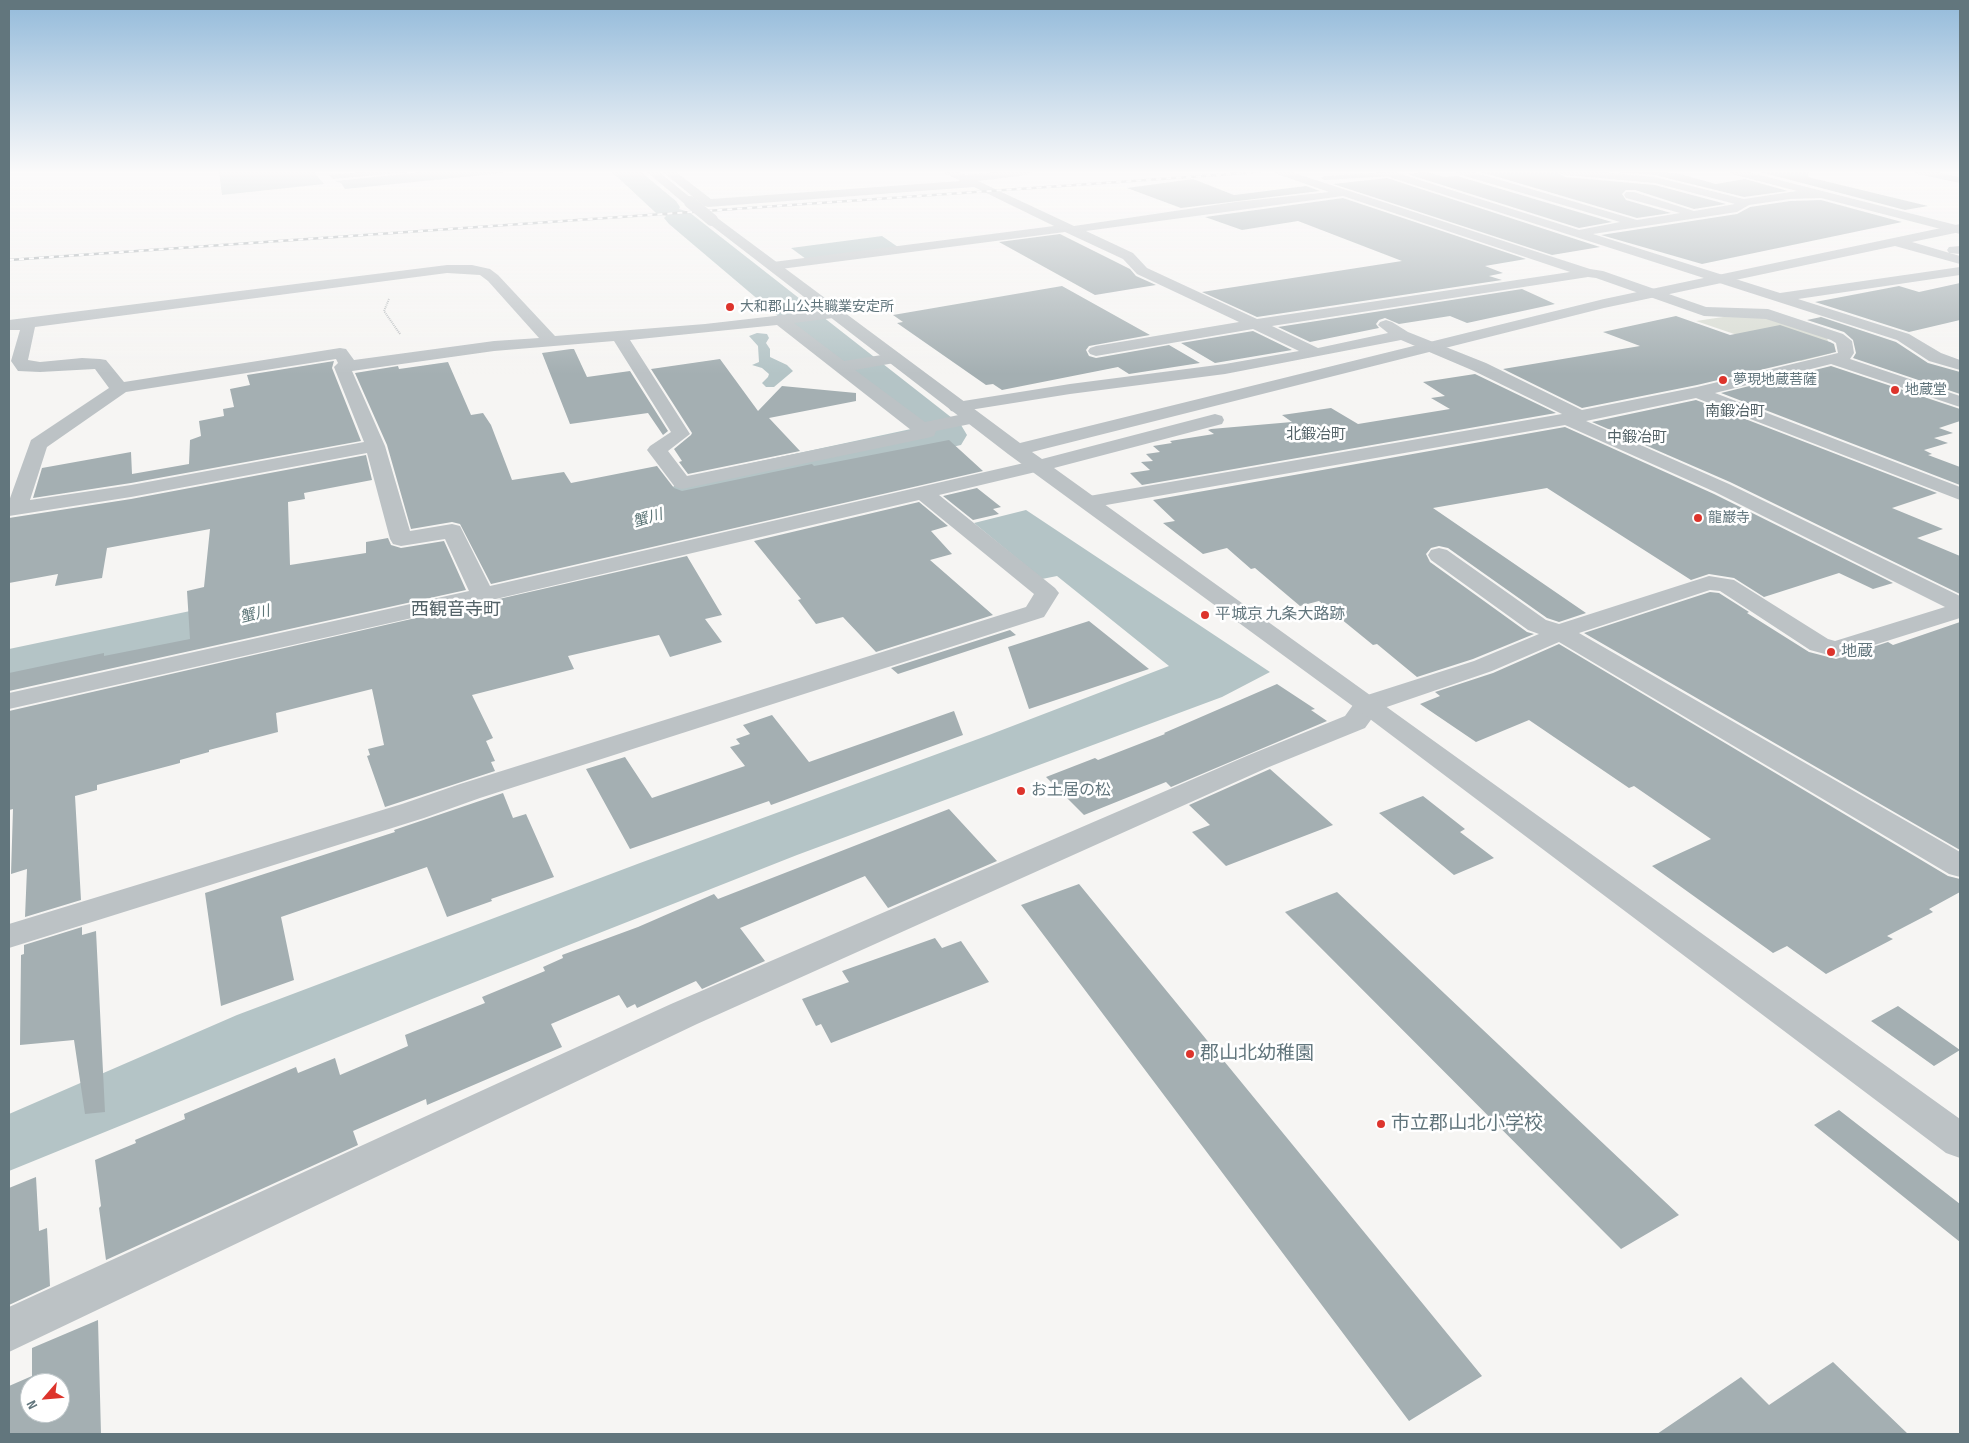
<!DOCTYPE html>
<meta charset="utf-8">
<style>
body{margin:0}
#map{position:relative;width:1969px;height:1443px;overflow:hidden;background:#f6f5f3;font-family:"Sofia Sans Condensed",sans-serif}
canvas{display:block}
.frame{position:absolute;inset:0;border:10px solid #62767d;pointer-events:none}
.north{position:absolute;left:20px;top:1373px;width:50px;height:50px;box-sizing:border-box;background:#fff;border:1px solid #c0c8cb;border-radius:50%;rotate:243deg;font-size:14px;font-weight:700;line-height:20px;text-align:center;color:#62767d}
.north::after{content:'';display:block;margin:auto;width:18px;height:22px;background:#dd342c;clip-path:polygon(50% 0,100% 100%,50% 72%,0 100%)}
</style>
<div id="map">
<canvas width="1969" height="1443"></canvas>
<div class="frame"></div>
<div class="north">N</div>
</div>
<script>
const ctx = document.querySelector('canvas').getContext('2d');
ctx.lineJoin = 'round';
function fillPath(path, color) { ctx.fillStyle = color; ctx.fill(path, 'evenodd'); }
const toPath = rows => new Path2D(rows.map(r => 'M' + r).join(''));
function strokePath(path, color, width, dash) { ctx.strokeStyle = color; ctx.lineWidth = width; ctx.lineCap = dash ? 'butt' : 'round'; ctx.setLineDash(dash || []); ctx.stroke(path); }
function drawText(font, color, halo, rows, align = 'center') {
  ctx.font = font + ' "Sofia Sans Condensed","Noto Sans JP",sans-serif'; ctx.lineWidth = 5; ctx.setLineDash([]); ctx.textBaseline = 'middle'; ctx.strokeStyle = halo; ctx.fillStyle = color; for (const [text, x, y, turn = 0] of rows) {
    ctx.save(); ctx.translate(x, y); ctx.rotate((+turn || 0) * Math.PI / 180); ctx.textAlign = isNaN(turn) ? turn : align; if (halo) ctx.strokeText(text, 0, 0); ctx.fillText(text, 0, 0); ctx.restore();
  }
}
fillPath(toPath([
 [1743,314,1771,318,1827,338,1832,353,1801,361,1779,354,1787,352,1696,321]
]), '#d7dbd2');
fillPath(toPath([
 [219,172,314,172,324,184,222,195],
 [366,172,409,172,333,179,329,175],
 [423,172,502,172,503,173,345,189,341,183,335,181],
 [882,236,898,247,806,259,791,248],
 [757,333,767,334,769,338,766,343,770,349,770,357,787,365,793,371,774,387,766,387,762,383,768,377,769,374,762,368,752,365,759,362,758,346,749,336],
 [1026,510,1270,672,1222,697,797,855,432,999,9,1171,9,1114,237,1015,640,863,989,735,1169,666,1057,576,1042,579,974,523]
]), '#b4c4c6');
fillPath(toPath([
 [612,172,641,172,676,201,680,207,679,209,689,212,961,425,967,435,961,445,716,499,696,522,673,528,655,532,637,528,630,517,637,506,660,500,682,478,911,429,669,224,664,218,666,216,656,213,612,172],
 [276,593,296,598,305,610,296,622,9,685,9,649,276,593]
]), '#b4c4c6');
fillPath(toPath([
 [1426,172,1444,177,1457,176,1612,222,1579,228,1407,174],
 [1481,172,1557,172,1565,177,1655,185,1726,204,1694,209,1635,190,1626,190,1622,194,1626,200,1671,213,1637,218],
 [1618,172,1676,173,1716,184,1745,179,1788,191,1744,197,1655,175],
 [1760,172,1809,172,1808,177,1928,206,1905,210],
 [1387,178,1600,247,1552,255,1333,184],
 [1193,179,1234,195,1306,186,1320,191,1181,208,1127,188],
 [1343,198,1526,259,1485,266,1503,273,1489,276,1502,280,1257,317,1202,292,1402,261,1298,221,1242,230,1205,217],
 [1821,200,1902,222,1702,264,1601,235,1737,214,1750,207,1790,201],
 [1060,234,1130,269,1136,276,1156,285,1095,295,999,242],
 [1960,283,1960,320,1909,332,1815,302,1899,286,1919,292],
 [1062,286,1150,335,1089,346,1086,350,1089,356,1096,358,1169,345,1200,363,1129,374,1118,367,1002,390,993,384,986,385,897,323,903,322,893,315],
 [1522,289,1555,304,1467,323,1450,316,1399,324,1385,318,1379,320,1376,324,1379,328,1310,342,1278,327],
 [1676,316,1730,335,1780,325,1830,342,1834,344,1836,352,1697,385,1582,408,1503,369,1640,346,1603,332],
 [1821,317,1896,342,1928,363,1960,372,1960,394,1853,358,1856,353,1853,340,1844,332,1807,320],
 [1253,331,1292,350,1215,363,1181,343],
 [571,349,574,349,587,377,630,371,668,431,663,435,648,413,570,424,542,353],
 [720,359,758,411,782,386,856,393,856,401,769,418,800,451,688,474,679,462,682,461,674,449,691,435,692,433,651,369],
 [334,361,332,368,361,441,131,483,33,498,42,468,131,452,132,474,189,464,190,440,201,436,199,421,224,416,223,409,234,407,230,389,250,385,247,375],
 [448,362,471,415,483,413,491,425,512,480,564,472,571,483,657,466,674,488,682,491,812,464,814,466,825,464,949,440,983,471,491,584,460,524,452,522,411,529,387,445,355,373,398,366,399,369],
 [1831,366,1960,409,1960,421,1939,428,1953,433,1934,438,1948,443,1924,450,1932,454,1928,455,1960,467,1960,485,1721,393],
 [1475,374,1556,413,1142,485,1130,473,1150,470,1141,462,1153,461,1146,454,1160,452,1153,446,1172,443,1170,441,1214,434,1208,430,1211,429,1292,422,1282,415,1331,408,1358,424,1450,409,1431,398,1445,396,1423,382],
 [1696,400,1937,493,1892,508,1943,529,1917,538,1960,556,1960,594,1730,482,1592,422],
 [1565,427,1714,494,1893,583,1873,589,1839,573,1764,597,1734,578,1709,574,1691,580,1547,488,1433,508,1586,613,1559,622,1547,618,1448,548,1439,546,1431,548,1426,554,1430,562,1527,632,1534,634,1473,659,1417,677,1377,644,1373,645,1319,601,1300,606,1255,568,1251,569,1227,548,1203,554,1163,523,1175,521,1153,500],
 [366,455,372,480,304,493,305,499,288,502,290,565,366,553,366,542,388,538,391,545,401,548,444,541,466,590,9,691,9,673,104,653,104,656,190,639,187,591,204,587,210,529,107,548,102,578,55,586,58,574,9,583,9,518,131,499],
 [977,488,1001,507,993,509,999,514,973,520,943,496],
 [919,502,948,526,931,531,952,554,930,560,993,615,876,652,843,617,816,624,798,600,801,599,754,541],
 [687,556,722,615,705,619,722,642,670,657,659,635,568,656,574,669,472,695,493,738,486,741,495,761,491,762,495,771,385,807,367,756,370,755,368,749,384,745,372,689,276,713,278,732,209,750,209,752,180,760,180,763,97,785,97,790,75,796,81,900,25,917,27,869,11,874,13,809,9,810,9,711],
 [1710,592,1719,593,1749,612,1747,613,1809,652,1836,659,1888,642,1893,645,1960,622,1960,850,1584,633],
 [1089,621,1149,669,1029,709,1008,647],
 [1010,630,1016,635,898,674,891,668],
 [1559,644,1948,876,1960,879,1960,892,1929,909,1933,912,1887,936,1893,939,1826,974,1787,946,1773,953,1652,866,1711,839,1634,786,1629,788,1529,720,1476,742,1420,704,1440,696,1435,692,1493,673],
 [1277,684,1315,709,1311,710,1327,721,1171,787,1166,782,1084,815,1046,777,1095,758,1098,760,1165,734,1164,733],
 [954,711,963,735,771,805,769,801,630,849,586,769,625,757,652,798,745,766,730,747,740,744,736,739,750,734,743,725,772,715,809,762],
 [1270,769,1333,825,1226,866,1192,832,1210,825,1189,805],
 [503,793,513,818,526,814,554,877,491,899,492,901,447,917,427,867,281,917,294,980,221,1006,205,893,395,832,394,830],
 [1423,796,1465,829,1460,832,1494,858,1454,875,1379,813],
 [949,809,997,861,888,908,865,876,740,928,765,961,702,989,696,981,637,1008,635,1004,627,1008,619,995,551,1024,562,1047,427,1105,426,1099,353,1131,358,1145,106,1260,99,1208,101,1206,95,1160,136,1143,135,1140,185,1119,184,1114,296,1067,298,1073,335,1058,340,1075,408,1046,405,1035,485,1003,482,997,545,971,543,967,563,958,562,955,638,927,714,894,718,899],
 [1079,884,1482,1376,1409,1421,1021,905],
 [1337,892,1679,1215,1621,1249,1285,912],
 [82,927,82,935,96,931,105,1112,85,1114,74,1040,20,1045,21,955,24,954,24,945],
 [935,938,942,948,961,941,989,982,831,1043,821,1024,816,1026,802,999,849,982,842,971],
 [1898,1006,1960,1050,1934,1066,1871,1021],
 [1839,1110,1960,1204,1960,1242,1814,1125],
 [36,1177,39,1231,47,1228,50,1286,9,1305,9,1188],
 [98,1320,101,1434,9,1434,9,1386,32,1376,32,1348],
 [30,1383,60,1383,60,1413,30,1413],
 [1833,1362,1908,1434,1657,1434,1741,1377,1769,1405]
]), '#a4afb2');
strokePath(toPath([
 [389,299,384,311,400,334]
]), '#b7bbbd', 2, [1, 1]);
fillPath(toPath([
 [1390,172,1394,174,1393,176,1325,180,1321,178,1325,176,1390,172]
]), '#bcc2c5');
fillPath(toPath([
 [1960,246,1960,254,1949,253,1947,250,1949,247,1960,246]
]), '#bcc2c5');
fillPath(toPath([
 [663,172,676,172,711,199,961,181,946,174,945,172,958,172,966,175,1000,172,1032,172,1027,175,978,181,1074,226,1235,202,1329,192,1277,174,1275,172,1291,172,1590,269,1603,271,1706,307,1768,309,1843,334,1852,341,1854,353,1850,359,1960,396,1960,407,1831,364,1715,393,1960,487,1960,500,1696,398,1586,421,1729,484,1960,596,1960,618,1836,657,1810,650,1720,591,1710,590,1579,633,1960,852,1960,877,1949,874,1559,642,1492,671,1378,710,1365,728,1269,767,697,1024,9,1352,9,1307,671,1004,1249,755,1345,716,1358,698,1474,661,1539,634,1528,630,1431,560,1428,555,1431,550,1439,548,1447,550,1546,620,1559,624,1709,576,1734,580,1828,639,1835,641,1945,607,1715,492,1565,425,1089,508,1082,506,1079,502,1082,498,1089,496,1562,414,1474,371,1401,340,1225,374,1070,394,957,412,951,411,948,407,951,403,957,402,1070,384,1225,364,1299,351,1253,329,1096,356,1090,354,1088,351,1090,348,1096,346,1239,322,1137,274,1123,259,1065,232,773,270,766,266,773,262,1054,226,974,187,708,207,704,206,663,172],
 [1343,196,1570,272,1257,319,1147,268,1133,253,1086,231,1343,196],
 [1588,277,1596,278,1704,316,1766,319,1831,340,1836,343,1838,353,1697,387,1582,410,1486,363,1408,332,1392,322,1386,320,1380,322,1378,325,1388,333,1318,348,1272,326,1588,277],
 [1386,172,1394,172,1579,230,1620,222,1458,174,1456,172,1473,172,1637,220,1680,213,1626,198,1624,195,1626,192,1634,192,1694,211,1735,204,1655,183,1565,175,1559,172,1600,172,1655,177,1744,199,1797,191,1732,174,1730,172,1748,172,1960,226,1960,234,1821,198,1790,199,1749,205,1737,212,1593,234,1780,293,1960,267,1960,275,1798,299,1909,334,1941,353,1960,360,1960,370,1929,361,1897,340,1386,176,1384,174,1386,172],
 [1915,172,1936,172,1960,177,1960,183,1917,174,1915,172],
 [447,265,472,265,490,269,498,275,555,336,705,324,836,309,841,311,844,314,841,317,794,323,844,361,894,353,900,354,902,358,900,362,855,370,925,422,973,412,980,414,982,418,980,422,936,431,934,436,927,438,682,489,675,487,647,450,650,446,671,432,614,341,494,351,352,371,385,446,410,531,452,524,460,526,490,586,1037,460,1044,462,1047,466,1044,470,939,495,1055,588,1059,593,1044,617,480,798,424,818,9,948,9,924,402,804,460,784,1026,607,1034,594,919,500,483,602,9,709,9,693,469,591,445,539,401,546,393,544,390,539,367,453,131,497,9,516,9,501,31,440,109,388,95,369,40,372,18,371,11,361,20,330,9,330,9,320,447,265],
 [447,273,480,275,488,281,539,338,494,341,354,360,346,349,340,348,124,382,106,360,100,359,82,358,40,362,28,360,35,327,447,273],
 [777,325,911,430,687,476,668,451,690,434,630,340,777,325],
 [336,359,338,363,334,367,364,442,131,485,30,500,47,447,126,392,336,359]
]), '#bcc2c5');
fillPath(toPath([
 [647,172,659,172,696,202,694,205,686,205,647,172],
 [712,216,716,217,1020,443,1604,299,1960,224,1960,232,1912,242,1960,256,1960,264,1895,246,1604,308,1032,452,1042,459,1215,414,1222,416,1224,420,1222,424,1054,468,1960,1119,1960,1158,1946,1153,1358,710,1008,454,708,223,706,220,708,217,712,216]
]), '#bcc2c5');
const rail = toPath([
 [9,260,1260,172]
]);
strokePath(rail, '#9ea7aa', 2.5);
strokePath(rail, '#fff', 2, [5]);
strokePath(toPath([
 [690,202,712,220]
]), '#bcc2c5', 12);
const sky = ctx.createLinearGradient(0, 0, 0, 374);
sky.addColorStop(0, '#93bada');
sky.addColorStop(0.46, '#fbfafa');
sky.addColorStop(1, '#fbfafa00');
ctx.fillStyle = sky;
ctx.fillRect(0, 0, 1969, 374);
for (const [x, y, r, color] of [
 [730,307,5,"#dd342c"],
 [1723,380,5,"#dd342c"],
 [1895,390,5,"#dd342c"],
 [1698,518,5,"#dd342c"],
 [1205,615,5,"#dd342c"],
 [1831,652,5,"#dd342c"],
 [1021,791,5,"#dd342c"],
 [1190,1054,5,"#dd342c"],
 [1381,1124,5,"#dd342c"]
]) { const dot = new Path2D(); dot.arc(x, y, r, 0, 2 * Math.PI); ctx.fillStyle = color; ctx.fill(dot); strokePath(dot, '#fff', 2); }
drawText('14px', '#62767d', '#fff', [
 ["大和郡山公共職業安定所",740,307],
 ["夢現地蔵菩薩",1733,380],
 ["地蔵堂",1905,390],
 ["龍巌寺",1708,518]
], 'left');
drawText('15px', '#546368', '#fff', [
 ["南鍛冶町",1735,412],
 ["北鍛冶町",1316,435],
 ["中鍛冶町",1637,438]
]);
drawText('italic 15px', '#5d7678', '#fff', [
 ["蟹川",648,519,-16],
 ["蟹川",255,615,-14]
]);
drawText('16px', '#62767d', '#fff', [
 ["平城京 九条大路跡",1215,615],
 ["地蔵",1841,652],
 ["お土居の松",1031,791]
], 'left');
drawText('18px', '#546368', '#fff', [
 ["西観音寺町",456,610]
]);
drawText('19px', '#62767d', '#fff', [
 ["郡山北幼稚園",1200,1054],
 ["市立郡山北小学校",1391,1124]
], 'left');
</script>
